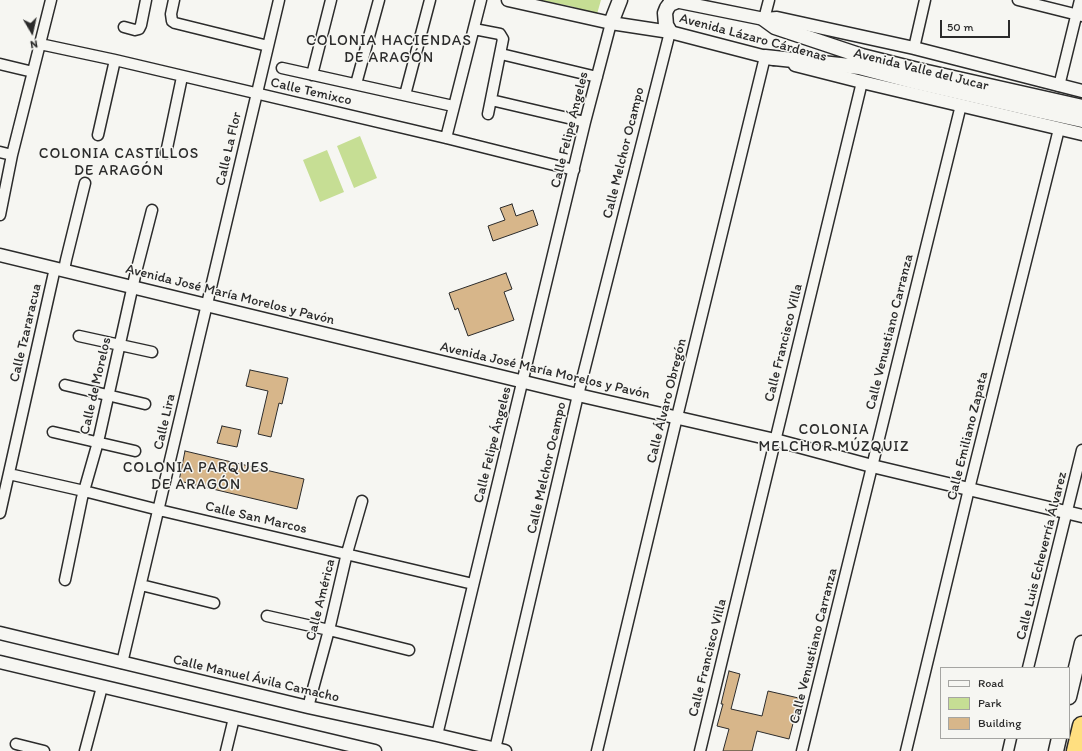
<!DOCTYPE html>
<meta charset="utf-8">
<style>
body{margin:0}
#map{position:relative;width:1082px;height:751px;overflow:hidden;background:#f6f6f2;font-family:Itim,sans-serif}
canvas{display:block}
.legend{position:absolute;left:940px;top:667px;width:130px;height:72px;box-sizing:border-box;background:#f6f6f2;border:1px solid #a5a5a2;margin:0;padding:5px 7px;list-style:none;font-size:12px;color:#2b2b2b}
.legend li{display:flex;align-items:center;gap:8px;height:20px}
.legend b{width:20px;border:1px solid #a5a5a2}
.north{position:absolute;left:12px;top:12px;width:40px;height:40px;-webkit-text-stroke:3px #f6f6f2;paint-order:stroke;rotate:171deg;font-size:11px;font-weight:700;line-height:16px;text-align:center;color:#2b2b2b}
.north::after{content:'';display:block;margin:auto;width:14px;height:18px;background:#2b2b2b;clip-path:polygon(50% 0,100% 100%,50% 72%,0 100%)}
.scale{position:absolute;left:940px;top:20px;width:70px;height:18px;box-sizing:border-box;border:2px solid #2b2b2b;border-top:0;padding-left:5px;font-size:12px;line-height:14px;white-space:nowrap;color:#2b2b2b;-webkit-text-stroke:3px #f6f6f2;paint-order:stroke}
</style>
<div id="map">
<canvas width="1082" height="751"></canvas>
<ul class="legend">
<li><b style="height:5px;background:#f6f6f2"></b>Road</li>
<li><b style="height:11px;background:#c6de94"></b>Park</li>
<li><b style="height:11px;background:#d7b68a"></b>Building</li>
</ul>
<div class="north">N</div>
<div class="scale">50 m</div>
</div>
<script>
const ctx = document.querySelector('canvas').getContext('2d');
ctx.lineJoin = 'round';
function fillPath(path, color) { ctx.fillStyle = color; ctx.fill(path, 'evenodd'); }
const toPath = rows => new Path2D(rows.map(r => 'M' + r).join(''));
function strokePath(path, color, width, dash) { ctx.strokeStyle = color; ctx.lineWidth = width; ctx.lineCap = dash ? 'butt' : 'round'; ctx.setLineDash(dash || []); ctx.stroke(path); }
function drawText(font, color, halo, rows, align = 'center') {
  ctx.font = font + ' Itim,sans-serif'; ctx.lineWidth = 3; ctx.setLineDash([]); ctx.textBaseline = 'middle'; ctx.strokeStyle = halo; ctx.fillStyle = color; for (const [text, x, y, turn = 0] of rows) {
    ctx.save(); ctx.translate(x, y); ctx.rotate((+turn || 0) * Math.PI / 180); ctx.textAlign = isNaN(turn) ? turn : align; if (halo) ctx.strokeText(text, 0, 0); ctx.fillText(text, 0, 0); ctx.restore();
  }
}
fillPath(toPath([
 [540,0,601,0,597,14,570,6],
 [360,136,377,178,354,188,337,146],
 [327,150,344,192,320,202,303,160]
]), '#c6de94');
const building = toPath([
 [512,204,516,216,533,210,538,225,493,241,488,226,505,220,500,208,512,204],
 [506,273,512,289,504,292,514,320,468,336,458,308,455,310,449,293,506,273],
 [250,370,288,378,282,404,279,403,271,437,258,434,268,391,246,386,250,370],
 [222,426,241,430,237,447,217,443,222,426],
 [185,451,304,479,297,509,179,481,185,451],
 [729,671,740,674,731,709,762,716,768,691,803,699,799,712,796,712,789,739,757,731,752,751,723,751,729,729,717,726,723,704,721,704,729,671]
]);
fillPath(building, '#d7b68a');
strokePath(building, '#2b2b2b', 1);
const minor = toPath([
 [174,0,171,14,172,21,175,23,268,46],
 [1018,0,1082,16],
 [764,19,769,0],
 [124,27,135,30,139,29,141,25,146,0],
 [474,29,500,34,503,39,488,114],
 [40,44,115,60,446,138,574,170],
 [914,48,925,0],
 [501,54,597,77],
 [0,64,33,72],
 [282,68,453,106],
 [312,75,331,0],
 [356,84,379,0],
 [1059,86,1080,0],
 [405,95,430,0],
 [491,100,585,122],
 [98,135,115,60],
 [446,138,481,0],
 [0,152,12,155],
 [166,153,182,77],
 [0,215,12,155,51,0],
 [64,270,66,260,85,183],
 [79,336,152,352],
 [65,385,145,404],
 [53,432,135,451],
 [9,474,84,491,159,510,473,584],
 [0,513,55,268],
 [65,580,82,498,98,442,135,276,152,210],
 [141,585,214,603],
 [267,616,329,630,409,650],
 [122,663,279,0],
 [1028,668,1082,450],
 [308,707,329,630,347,553,362,501],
 [437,735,585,122,611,23],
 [16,744,44,751],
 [495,749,578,395,670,32],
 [85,751,102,687],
 [226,751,234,718],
 [597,751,677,417,765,57],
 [700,751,862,82],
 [802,751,961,105],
 [906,751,969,489,1059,129],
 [1008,751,1011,738]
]);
const tertiary = toPath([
 [508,0,611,23,670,32,774,59],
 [670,0,764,19,777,18,914,48,1082,91],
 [795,65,862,82,1082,134],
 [0,255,578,395,775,440,872,466,1082,516],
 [0,633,308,707,437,735,505,751],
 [0,662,375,751]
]);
const secondary = toPath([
 [764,19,775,27,862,56,918,70,1082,107],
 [611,23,620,0],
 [670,32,666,25,665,13,667,8,670,4,677,1],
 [765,57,859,67,916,82,1041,111,1082,120],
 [1069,697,1082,643],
 [1056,751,1059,738]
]);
const motorway = toPath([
 [1076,751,1082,726]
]);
strokePath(minor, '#2b2b2b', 13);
strokePath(tertiary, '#2b2b2b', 15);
strokePath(secondary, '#2b2b2b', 17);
strokePath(motorway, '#2b2b2b', 21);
strokePath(minor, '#f6f6f2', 10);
strokePath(tertiary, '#f6f6f2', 12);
strokePath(secondary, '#f6f6f2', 14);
strokePath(motorway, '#ffdf80', 18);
drawText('14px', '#2b2b2b', '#f6f6f2', [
 ["Avenida Lázaro Cárdenas",753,38,15],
 ["Avenida Valle del Jucar",921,70,14],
 ["Calle Temixco",311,92,13],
 ["Calle Felipe Ángeles",570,130,-76],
 ["Calle La Flor",229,149,-77],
 ["Calle Melchor Ocampo",624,153,-76],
 ["Avenida José María Morelos y Pavón",230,295,14],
 ["Calle Venustiano Carranza",890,332,-76],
 ["Calle Tzararacua",26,333,-77],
 ["Calle Francisco Villa",784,343,-76],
 ["Avenida José María Morelos y Pavón",545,371,13],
 ["Calle de Morelos",96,386,-77],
 ["Calle Álvaro Obregón",667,401,-76],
 ["Calle Lira",165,422,-77],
 ["Calle Emiliano Zapata",968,436,-76],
 ["Calle Felipe Ángeles",493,445,-76],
 ["Calle Melchor Ocampo",547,468,-77],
 ["Calle San Marcos",256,518,13],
 ["Calle Luis Echeverría Álvarez",1042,556,-76],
 ["Calle América",321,600,-76],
 ["Calle Venustiano Carranza",814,646,-76],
 ["Calle Francisco Villa",708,658,-76],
 ["Calle Manuel Ávila Camacho",256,679,13]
]);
ctx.letterSpacing = '1px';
drawText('15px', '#2b2b2b', '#f6f6f2', [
 ["COLONIA HACIENDAS",389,41],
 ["DE ARAGÓN",389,58],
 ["COLONIA CASTILLOS",119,154],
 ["DE ARAGÓN",119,171],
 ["COLONIA",834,430],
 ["MELCHOR MÚZQUIZ",834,447],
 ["COLONIA PARQUES",196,468],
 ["DE ARAGÓN",196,485]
]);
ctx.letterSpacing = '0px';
</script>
